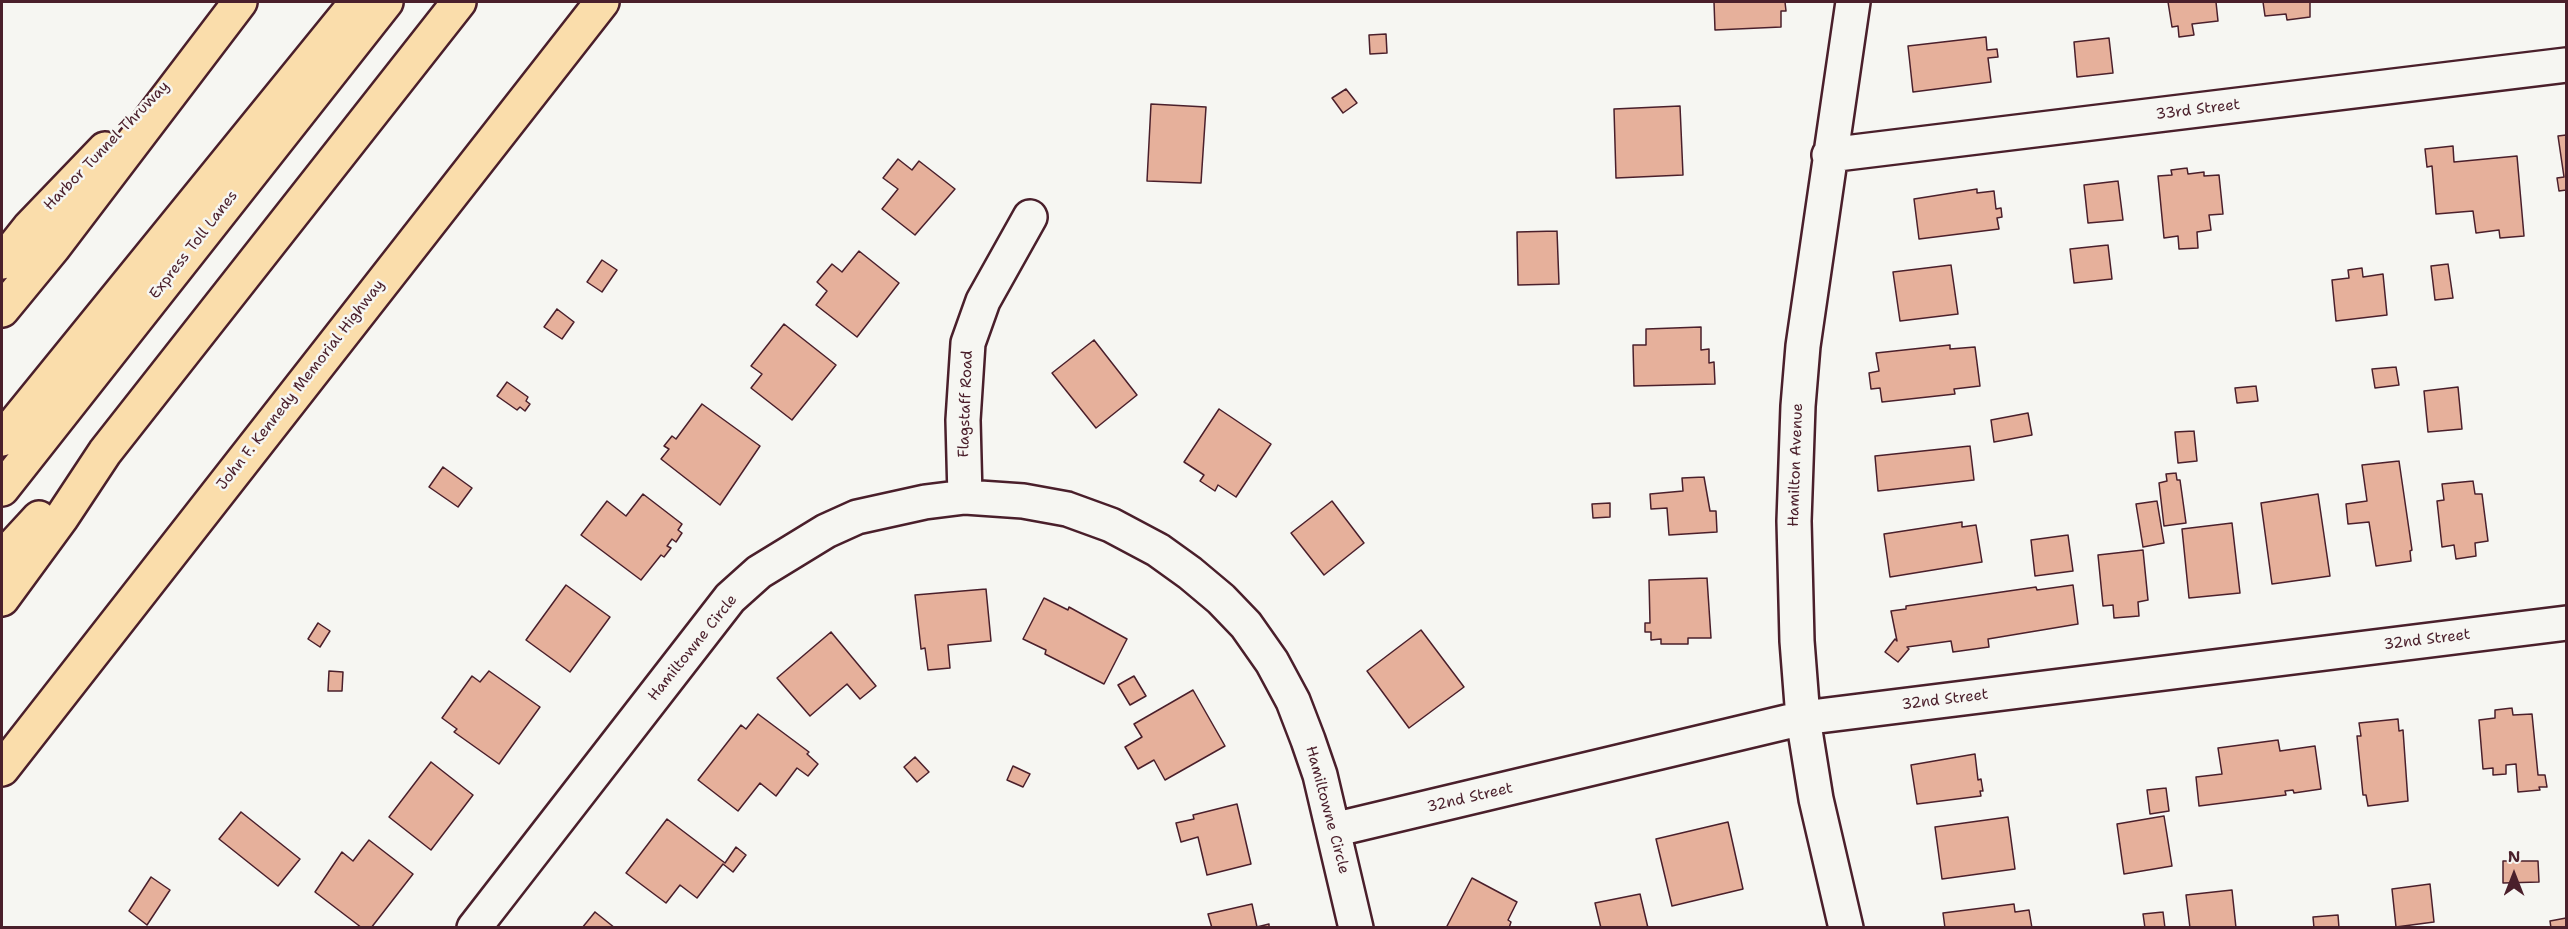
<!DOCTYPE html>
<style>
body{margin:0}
#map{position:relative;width:2568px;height:929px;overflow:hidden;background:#f6f6f2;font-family:"Shantell Sans",sans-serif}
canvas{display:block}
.frame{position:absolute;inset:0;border:3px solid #4a1f2b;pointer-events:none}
.north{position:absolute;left:2484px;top:845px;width:60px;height:60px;-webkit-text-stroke:4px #f6f6f2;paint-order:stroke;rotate:0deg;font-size:16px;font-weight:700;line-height:24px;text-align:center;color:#4a1f2b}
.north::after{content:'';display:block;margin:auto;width:21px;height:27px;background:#4a1f2b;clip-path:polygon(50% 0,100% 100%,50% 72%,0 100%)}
</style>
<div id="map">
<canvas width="2568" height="929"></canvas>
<div class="frame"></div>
<div class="north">N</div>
</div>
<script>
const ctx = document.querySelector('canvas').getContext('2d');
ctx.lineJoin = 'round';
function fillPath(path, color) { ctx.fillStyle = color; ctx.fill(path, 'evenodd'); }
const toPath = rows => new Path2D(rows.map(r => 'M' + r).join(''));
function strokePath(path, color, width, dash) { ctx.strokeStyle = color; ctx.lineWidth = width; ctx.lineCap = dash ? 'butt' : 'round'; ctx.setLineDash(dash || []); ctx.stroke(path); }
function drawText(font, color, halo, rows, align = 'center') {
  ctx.font = font + ' "Shantell Sans",sans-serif'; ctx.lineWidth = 5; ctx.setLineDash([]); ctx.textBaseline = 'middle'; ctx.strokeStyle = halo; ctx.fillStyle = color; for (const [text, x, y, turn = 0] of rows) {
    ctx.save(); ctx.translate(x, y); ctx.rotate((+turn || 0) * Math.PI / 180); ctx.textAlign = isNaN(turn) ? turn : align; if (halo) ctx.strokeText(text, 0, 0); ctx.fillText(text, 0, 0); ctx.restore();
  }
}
const building = toPath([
 [1714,2,1785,2,1786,11,1781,11,1781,27,1715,30,1714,2],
 [2168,2,2216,2,2218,21,2192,24,2194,35,2179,37,2178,26,2172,27,2168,2],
 [2263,2,2310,2,2310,17,2287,20,2286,14,2265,16,2263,2],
 [1386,34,1387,53,1370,54,1369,35,1386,34],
 [1986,37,1987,50,1997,49,1998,57,1988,58,1991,82,1913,92,1908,46,1986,37],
 [2109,38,2113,73,2077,77,2074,42,2109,38],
 [1346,89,1357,103,1343,113,1332,98,1346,89],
 [1151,104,1206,107,1201,183,1147,181,1151,104],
 [1680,106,1683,175,1616,178,1614,109,1680,106],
 [2566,135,2566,193,2566,190,2559,191,2557,178,2564,177,2558,136,2566,135],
 [2453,146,2454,162,2517,156,2524,236,2500,238,2499,230,2476,233,2473,211,2436,214,2432,166,2427,167,2425,149,2453,146],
 [898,159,912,170,919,161,955,189,915,235,882,209,898,189,883,178,898,159],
 [2187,168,2188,174,2204,172,2204,176,2219,175,2223,214,2209,215,2211,230,2197,232,2198,248,2179,249,2178,236,2164,238,2158,176,2172,175,2171,170,2187,168],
 [2118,181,2123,220,2088,223,2084,185,2118,181],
 [1977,189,1977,193,1994,191,1996,209,2001,208,2002,217,1997,218,1999,229,1919,239,1914,199,1977,189],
 [1557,231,1559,284,1518,285,1517,232,1557,231],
 [2108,245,2112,279,2074,283,2070,249,2108,245],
 [859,251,899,283,857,337,816,305,827,291,817,282,832,264,842,272,859,251],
 [602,260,617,270,602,292,587,282,602,260],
 [2448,264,2453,298,2435,300,2431,266,2448,264],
 [1951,265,1958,314,1900,321,1893,272,1951,265],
 [2362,268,2363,277,2383,274,2387,315,2336,321,2332,280,2349,278,2348,270,2362,268],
 [557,309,574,322,562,339,544,327,557,309],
 [784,324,836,365,792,420,751,388,762,374,751,366,784,324],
 [1701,327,1701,350,1709,349,1709,363,1714,362,1715,384,1634,386,1633,345,1646,345,1646,329,1701,327],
 [1094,340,1137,395,1096,428,1052,373,1094,340],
 [1950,345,1950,349,1975,347,1980,386,1954,389,1955,394,1882,402,1880,388,1871,389,1869,373,1879,371,1876,353,1950,345],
 [2396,367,2399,385,2375,388,2372,369,2396,367],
 [507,382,528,397,526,401,530,404,525,411,520,407,517,410,497,396,507,382],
 [2256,386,2258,401,2237,403,2235,388,2256,386],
 [2458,387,2462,429,2428,432,2424,391,2458,387],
 [702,404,760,446,720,505,661,459,669,449,664,446,672,436,676,439,702,404],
 [1219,409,1271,444,1236,497,1218,485,1215,491,1200,481,1204,475,1184,462,1219,409],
 [2028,413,2032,435,1994,442,1991,420,2028,413],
 [2194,431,2197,461,2178,463,2175,432,2194,431],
 [1970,446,1974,480,1878,491,1875,456,1970,446],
 [2399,461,2412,550,2410,551,2411,561,2376,566,2369,522,2348,524,2346,504,2367,501,2362,465,2399,461],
 [443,467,472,488,458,507,429,487,443,467],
 [2176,473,2177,480,2180,480,2186,523,2164,526,2159,483,2167,481,2166,474,2176,473],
 [1704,477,1710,511,1716,511,1717,532,1669,535,1667,508,1651,509,1650,494,1683,491,1682,478,1704,477],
 [2473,481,2475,494,2482,494,2488,541,2475,543,2476,556,2456,559,2454,545,2442,547,2437,501,2444,500,2442,484,2473,481],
 [643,494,682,524,678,530,682,533,676,542,672,539,667,546,671,548,664,557,661,555,641,580,581,535,607,501,626,516,643,494],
 [2318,494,2330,576,2272,584,2261,503,2318,494],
 [1332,501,1364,543,1324,575,1291,533,1332,501],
 [2157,501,2164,543,2143,547,2136,504,2157,501],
 [1610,503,1610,517,1593,518,1592,504,1610,503],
 [1962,522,1962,527,1976,525,1982,562,1890,577,1884,534,1962,522],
 [2232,523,2240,593,2189,598,2182,529,2232,523],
 [2068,535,2073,571,2035,576,2031,540,2068,535],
 [2143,550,2148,600,2138,602,2139,616,2114,618,2113,605,2103,606,2098,555,2143,550],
 [1707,578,1711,638,1688,638,1688,644,1661,644,1661,639,1651,640,1651,632,1645,632,1645,623,1650,623,1649,580,1707,578],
 [566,585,610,617,570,672,526,640,566,585],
 [2073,585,2078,624,1988,639,1989,647,1953,652,1951,641,1907,647,1909,649,1898,662,1885,652,1895,639,1897,641,1891,611,1906,609,1906,606,2036,587,2037,590,2073,585],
 [986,589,991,641,948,645,950,668,928,670,925,648,921,649,915,595,986,589],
 [1044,598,1068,610,1069,607,1127,639,1104,684,1045,654,1046,650,1023,639,1044,598],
 [318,623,330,631,320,647,308,639,318,623],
 [1421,630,1464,687,1409,728,1367,671,1421,630],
 [831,632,876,686,860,699,847,684,810,716,777,678,831,632],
 [329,671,343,672,342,691,328,691,329,671],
 [489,671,540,707,499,764,454,732,457,729,442,718,472,676,480,682,489,671],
 [1134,676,1146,696,1130,705,1118,685,1134,676],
 [1193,690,1225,746,1165,780,1154,760,1138,769,1125,747,1142,737,1134,724,1193,690],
 [2512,708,2513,715,2532,714,2538,775,2545,775,2547,787,2539,787,2540,790,2518,792,2516,764,2506,765,2506,774,2493,775,2493,768,2483,769,2479,720,2495,718,2495,710,2512,708],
 [758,714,809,752,807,754,818,764,808,776,797,768,776,796,760,783,738,811,698,780,741,725,746,729,758,714],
 [2398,719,2399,731,2403,730,2408,801,2368,806,2366,795,2363,795,2357,736,2361,736,2359,723,2398,719],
 [2278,740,2280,751,2315,746,2321,789,2294,793,2293,790,2285,791,2286,795,2199,806,2196,777,2222,774,2218,748,2278,740],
 [1975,754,1978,780,1981,779,1983,791,1980,791,1981,796,1917,804,1911,765,1975,754],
 [915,757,929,772,917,782,904,767,915,757],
 [431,762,473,795,431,850,389,817,431,762],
 [1013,766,1030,774,1023,787,1007,780,1013,766],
 [2166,788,2169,811,2150,814,2147,790,2166,788],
 [1237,804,1251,864,1207,875,1198,837,1181,842,1176,823,1194,819,1193,815,1237,804],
 [241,812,300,859,278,886,219,839,241,812],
 [2164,816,2172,866,2124,874,2117,824,2164,816],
 [2008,817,2015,869,1942,879,1935,827,2008,817],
 [667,819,725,863,736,847,746,855,733,872,723,864,697,898,680,885,666,903,626,873,667,819],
 [1728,822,1743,889,1672,906,1656,839,1728,822],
 [369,840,413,874,371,928,362,928,315,892,342,852,353,861,369,840],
 [2503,861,2538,861,2539,882,2503,883,2503,861],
 [151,877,170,890,147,925,129,911,151,877],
 [1472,878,1517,902,1508,920,1511,922,1509,928,1446,928,1472,878],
 [2430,884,2434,922,2396,927,2392,889,2430,884],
 [2232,890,2236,928,2190,928,2186,895,2232,890],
 [1640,894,1648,928,1601,928,1595,903,1640,894],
 [1252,904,1257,927,1269,924,1269,928,1212,928,1208,914,1252,904],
 [2014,904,2015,912,2029,910,2032,928,1945,928,1943,913,2014,904],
 [595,912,615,928,582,928,595,912],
 [2163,912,2165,928,2145,928,2143,914,2163,912],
 [2338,915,2339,928,2314,928,2313,917,2338,915],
 [2566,918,2566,928,2551,928,2550,921,2566,918]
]);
fillPath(building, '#e6b09b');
strokePath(building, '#4a1f2b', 1.5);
const minor = toPath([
 [1829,155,2566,65],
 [965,497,963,420,968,343,983,301,1030,217],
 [1333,830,1803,718,2566,623],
 [474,928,730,598,759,572,826,531,857,517,925,502,965,497,1023,501,1067,509,1111,525,1158,550,1190,573,1221,599,1246,625,1272,662,1293,701,1308,740,1320,775,1356,928],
 [1846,928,1816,799,1803,718,1797,641,1794,521,1798,406,1803,346,1853,2]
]);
const highway = toPath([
 [2,262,29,228,105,149],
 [2,310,53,248,240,2],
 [2,439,357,2],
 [2,489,386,2],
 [2,558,39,518],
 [2,599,62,517,105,452,459,2],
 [2,769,602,2]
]);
strokePath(minor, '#4a1f2b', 38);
strokePath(highway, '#4a1f2b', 38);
strokePath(minor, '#f6f6f2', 33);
strokePath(highway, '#faddab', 33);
drawText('15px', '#4a1f2b', '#f6f6f2', [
 ["33rd Street",2198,110,-7],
 ["Harbor Tunnel Thruway",107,146,-46],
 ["Express Toll Lanes",194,245,-52],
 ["John F. Kennedy Memorial Highway",301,385,-52],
 ["Flagstaff Road",966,404,-88],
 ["Hamilton Avenue",1796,465,-88],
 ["32nd Street",2427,640,-7],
 ["Hamiltowne Circle",693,648,-51],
 ["32nd Street",1945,700,-7],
 ["32nd Street",1470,798,-13],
 ["Hamiltowne Circle",1327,810,75]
]);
</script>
